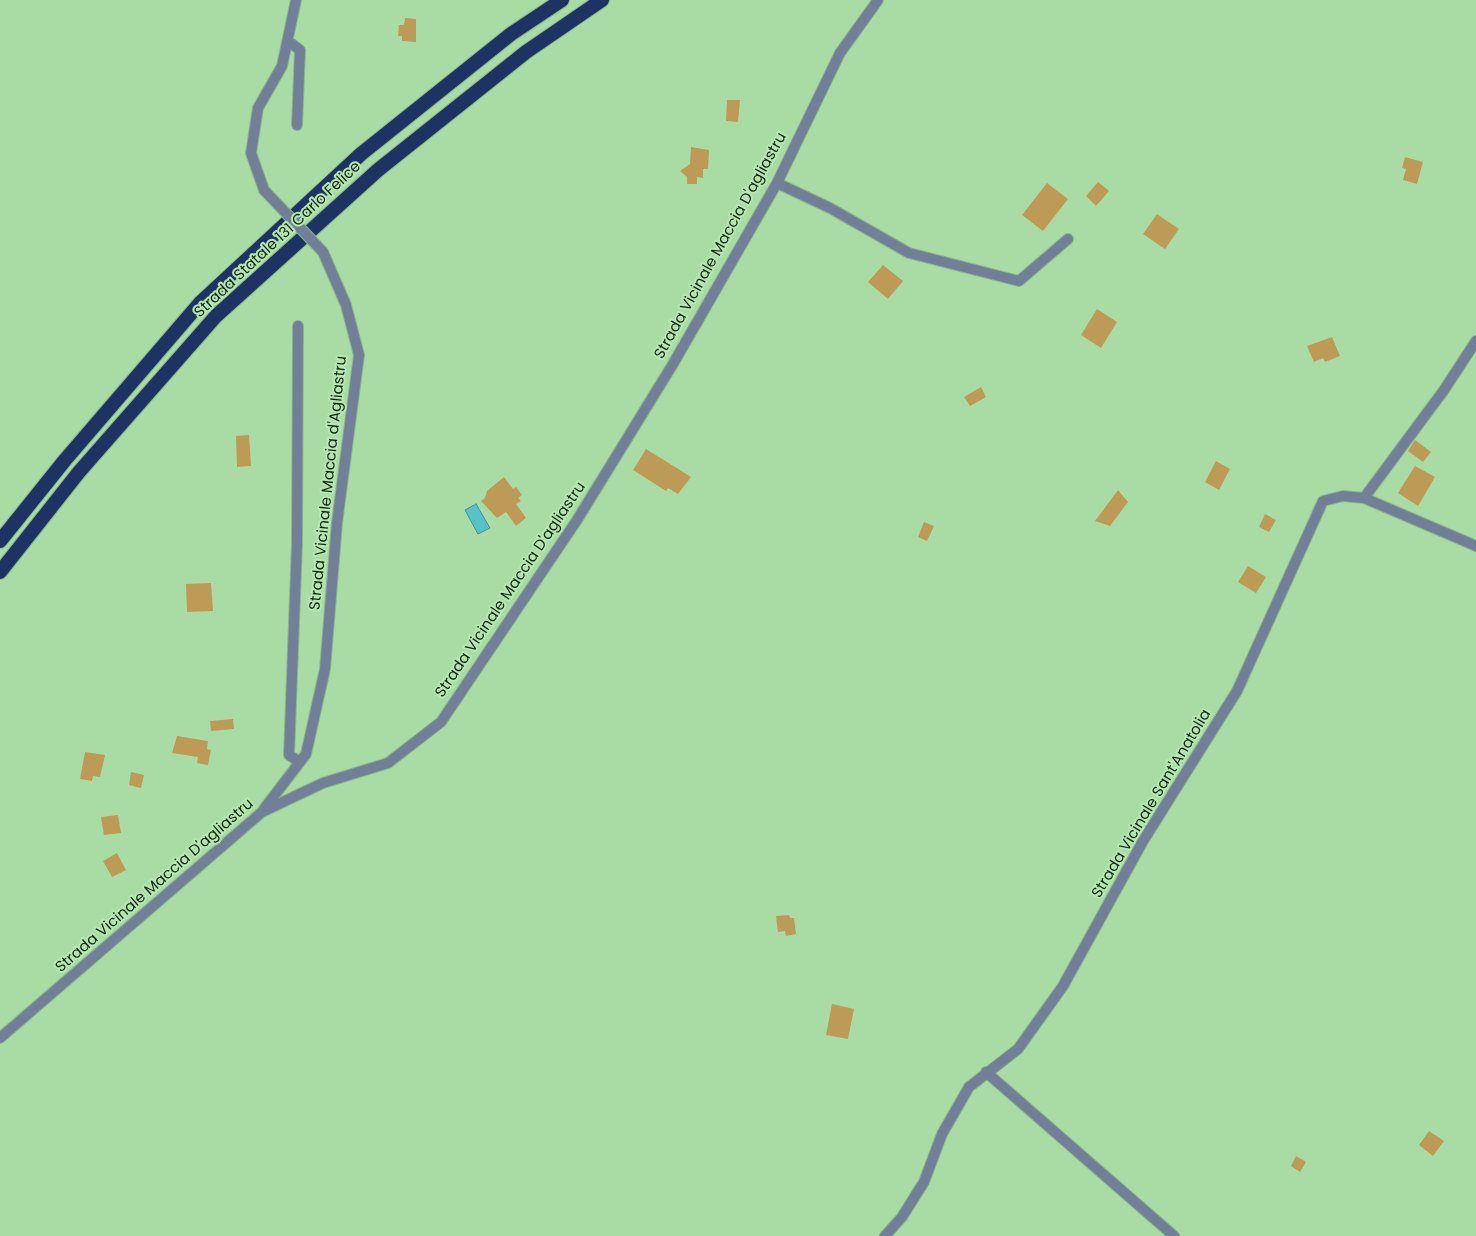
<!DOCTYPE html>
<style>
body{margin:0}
canvas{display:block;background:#a9dca5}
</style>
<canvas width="1476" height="1236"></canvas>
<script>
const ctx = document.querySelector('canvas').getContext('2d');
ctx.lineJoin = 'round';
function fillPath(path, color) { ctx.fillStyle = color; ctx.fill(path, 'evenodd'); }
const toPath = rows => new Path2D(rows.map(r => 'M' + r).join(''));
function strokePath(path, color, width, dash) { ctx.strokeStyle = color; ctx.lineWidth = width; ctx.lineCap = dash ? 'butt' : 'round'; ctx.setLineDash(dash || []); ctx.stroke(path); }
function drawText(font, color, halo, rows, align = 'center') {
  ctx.font = font + ' Poppins,sans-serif'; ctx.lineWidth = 4; ctx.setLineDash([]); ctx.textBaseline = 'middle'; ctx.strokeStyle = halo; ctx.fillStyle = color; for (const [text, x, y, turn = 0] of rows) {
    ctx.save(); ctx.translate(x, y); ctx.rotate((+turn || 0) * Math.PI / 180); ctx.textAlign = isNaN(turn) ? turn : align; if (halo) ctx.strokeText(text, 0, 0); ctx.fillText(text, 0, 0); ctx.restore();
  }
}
const water = toPath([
 [476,504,490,528,478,534,465,510,476,504]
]);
fillPath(water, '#59c1ca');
strokePath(water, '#439292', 1);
fillPath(toPath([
 [405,18,416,19,416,42,402,41,402,36,398,36,399,25,404,25],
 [727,100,740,100,738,122,726,121],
 [691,147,709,150,708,169,703,169,703,178,697,177,697,184,687,184,687,177,680,171,690,164],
 [1405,157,1423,162,1417,184,1403,180,1406,169,1402,168],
 [1098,182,1109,191,1096,206,1086,196],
 [1047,183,1068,199,1043,231,1022,215],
 [1157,214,1179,229,1165,249,1143,234],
 [883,265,903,281,888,299,868,282],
 [1097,309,1117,322,1101,348,1081,335],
 [1332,337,1340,356,1325,362,1323,358,1314,362,1307,346],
 [981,387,986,397,970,406,964,397],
 [249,435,251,466,237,467,236,436],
 [1415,440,1431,452,1423,462,1408,451],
 [646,449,691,477,678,494,668,488,666,491,633,470],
 [1216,461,1230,469,1219,490,1205,482],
 [1415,466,1435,477,1418,506,1398,493],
 [504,477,513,489,516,487,522,495,518,498,521,501,516,504,526,518,516,526,506,512,497,518,481,501,485,498,487,491],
 [1118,490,1128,502,1110,526,1095,521],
 [1265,514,1276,520,1269,532,1259,527],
 [924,522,934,526,927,541,918,537],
 [1248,566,1266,577,1256,593,1238,582],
 [211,583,213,611,187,612,186,584],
 [233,719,234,729,211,731,210,721],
 [177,736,208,741,207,749,211,750,208,765,197,763,198,757,172,753],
 [85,752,105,755,100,777,93,776,92,781,80,779],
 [131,772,144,775,141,788,129,785],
 [118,815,121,833,104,835,101,817],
 [117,853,126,870,112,877,103,861],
 [789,915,790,918,794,918,796,934,786,936,785,931,778,932,776,916],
 [832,1004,854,1009,848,1039,826,1035],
 [1429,1131,1444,1141,1433,1156,1419,1145],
 [1296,1156,1306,1162,1300,1172,1291,1166]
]), '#bd9a56');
const minor = toPath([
 [288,41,300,50,297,125],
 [777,183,830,208,909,253,1019,281,1068,239],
 [264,190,251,153,258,108,282,66,296,0],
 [298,326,297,543,289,755,300,762],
 [1364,498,1444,390,1476,341],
 [264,809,306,754,325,669,337,523,359,355,346,305,323,252],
 [0,1038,262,812,323,783,388,763,441,722,577,520,673,364,777,183,840,53,878,0],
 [986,1072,1174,1236],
 [885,1236,902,1217,924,1182,942,1134,969,1087,1018,1049,1063,986,1143,841,1237,691,1323,501,1343,496,1364,498,1476,546]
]);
const trunk = toPath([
 [0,541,65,460,200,303,361,154,511,34,562,0],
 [0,572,79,472,216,316,378,170,526,52,602,0]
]);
strokePath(minor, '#8ab787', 12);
strokePath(trunk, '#8ab787', 16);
strokePath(minor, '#717f99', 10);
strokePath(trunk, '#1c3363', 14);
const minorBridge = toPath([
 [264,190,323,252]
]);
strokePath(minorBridge, '#8ab787', 12, []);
strokePath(minorBridge, '#717f99', 10);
drawText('15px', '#10240f', '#b6e9b2', [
 ["Strada Statale 131 Carlo Felice",278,240,-43],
 ["Strada Vicinale Maccia D'agliastru",721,246,-61],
 ["Strada Vicinale Maccia d'Agliastru",329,483,-84],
 ["Strada Vicinale Maccia D'agliastru",511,590,-56],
 ["Strada Vicinale Sant'Anatolia",1152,804,-59],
 ["Strada Vicinale Maccia D'agliastru",155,886,-41]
]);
</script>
